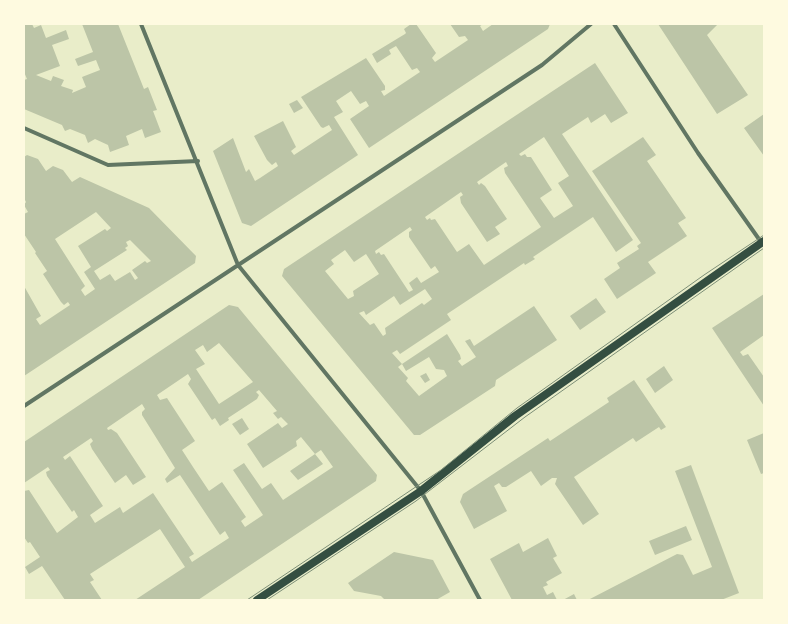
<!DOCTYPE html>
<style>
body{margin:0}
#map{position:relative;width:788px;height:624px;overflow:hidden;background:#e9edc9;font-family:Helvetica,sans-serif}
canvas{display:block}
.frame{position:absolute;inset:0;border:25px solid #fefae0;pointer-events:none}
</style>
<div id="map">
<canvas width="788" height="624"></canvas>
<div class="frame"></div>
</div>
<script>
const ctx = document.querySelector('canvas').getContext('2d');
ctx.lineJoin = 'round';
function fillPath(path, color) { ctx.fillStyle = color; ctx.fill(path, 'evenodd'); }
const toPath = rows => new Path2D(rows.map(r => 'M' + r).join(''));
function strokePath(path, color, width, dash) { ctx.strokeStyle = color; ctx.lineWidth = width; ctx.lineCap = dash ? 'butt' : 'round'; ctx.setLineDash(dash || []); ctx.stroke(path); }
fillPath(toPath([
 [24,24,32,24,34,28,41,25,46,38,66,30,69,39,52,45,60,66,36,75,51,81,53,76,64,80,61,86,73,90,72,93,86,87,82,77,100,70,96,60,78,66,75,59,93,52,82,24,118,24,144,89,148,87,157,110,153,111,161,132,145,138,142,129,126,136,129,145,110,152,108,145,95,139,88,143,85,135,70,129,65,131,62,125,24,109,24,80,27,79,24,72],
 [411,24,416,24,436,53,432,58,435,62,468,40,465,36,459,37,450,24,483,24,480,26,483,31,493,24,550,24,548,29,369,148,350,119,369,106,366,101,360,104,351,91,336,101,343,112,334,117,358,155,251,226,242,223,213,151,233,138,246,172,249,169,255,181,260,178,278,166,276,162,272,165,267,160,254,136,283,121,296,147,291,151,294,155,332,130,329,125,323,128,321,127,301,97,366,58,385,86,385,90,381,91,384,96,420,72,417,68,412,70,396,46,389,50,391,54,377,63,372,54,405,34,406,33,404,29],
 [658,24,718,24,707,35,748,95,717,114],
 [595,63,628,113,611,123,605,114,591,123,588,117,562,134,633,240,616,252,593,217,533,257,535,259,525,265,524,263,447,314,451,320,400,354,397,350,392,353,402,364,447,334,460,355,461,359,458,361,462,366,476,357,465,341,470,339,474,346,534,306,557,340,496,380,495,386,420,435,414,435,282,276,284,269],
 [544,137,569,176,558,183,573,206,554,218,540,198,552,190,531,157,527,157,525,154,521,156,519,154],
 [506,162,508,166,504,168,505,173,541,227,484,265,469,244,457,252,435,219,431,220,430,218,427,220,425,217,461,192,463,195,460,197,461,203,487,242,500,234,495,227,507,219,485,186,481,183,479,185,477,182],
 [410,227,412,230,409,232,409,237,431,269,435,266,439,272,421,283,417,277,409,283,413,290,409,292,384,254,381,255,379,252,376,254,375,251],
 [345,250,354,262,366,254,379,274,353,291,354,296,348,299,325,271,334,264,331,260],
 [425,289,432,299,424,305,422,303,385,328,386,334,383,336,374,323,370,325,359,313,364,311,366,315,394,296,400,305],
 [429,357,436,369,444,370,447,376,419,396,406,381,408,378,398,367,402,364,406,371],
 [297,100,303,108,294,113,289,104],
 [764,114,764,156,744,128],
 [643,137,656,155,647,161,686,218,678,223,687,236,648,262,656,273,617,299,604,279,620,268,617,263,639,249,637,246,641,243,592,171],
 [27,155,38,159,46,171,53,166,63,170,72,182,80,177,149,208,196,256,195,263,24,376,24,286,41,316,36,319,40,325,70,305,68,302,64,305,61,302,43,274,47,271,35,253,36,252,24,234,24,214,28,212,24,205,26,202,24,198,24,157],
 [96,212,111,228,107,231,105,229,78,246,91,267,84,272,95,289,85,296,81,290,85,286,55,239],
 [130,240,151,261,147,263,145,261,132,270,138,278,135,280,130,272,115,281,110,274,100,280,94,271,127,250,125,248,128,246,126,242],
 [764,294,764,335,740,352,743,356,748,354,764,377,764,406,712,328],
 [596,298,606,312,580,330,570,316],
 [229,305,238,307,377,475,376,481,198,600,135,600,185,567,160,529,90,574,94,580,90,582,102,600,65,600,42,566,29,574,25,567,40,557,30,542,28,543,24,537,24,491,29,490,57,533,78,517,74,510,72,512,47,476,46,472,50,470,48,467,24,483,24,442],
 [219,343,253,382,219,404,196,369,205,364,195,350,203,345,207,352],
 [188,374,191,379,188,384,212,420,215,418,220,426,229,420,228,418,257,399,259,395,256,392,259,390,277,411,273,413,278,419,281,417,288,424,282,428,278,423,247,444,263,468,297,446,296,441,301,437,315,454,321,450,333,467,283,500,271,483,262,489,244,463,233,470,263,515,245,527,241,521,246,517,222,482,209,491,193,467,182,450,195,441,167,398,160,400,157,395],
 [142,404,145,409,142,412,142,415,175,468,165,479,167,483,180,475,220,535,225,531,229,538,192,562,189,557,194,554,153,493,123,513,120,507,95,523,90,515,103,506,70,456,65,460,63,457,91,438,93,441,90,444,92,449,115,483,126,475,133,485,146,477,117,433,111,429,108,430,107,428],
 [664,366,673,380,655,393,646,379],
 [426,373,430,380,425,383,420,376],
 [634,380,666,427,661,430,659,427,636,442,633,438,574,477,599,514,583,525,555,484,557,478,552,478,541,486,531,471,506,487,502,487,499,483,494,486,507,511,474,529,460,502,463,494,548,438,550,441,609,402,607,398],
 [242,418,249,429,240,435,232,424],
 [764,433,764,473,761,474,747,440],
 [315,454,323,464,298,480,290,471],
 [691,465,739,593,721,600,588,600,677,554,683,555,693,575,712,567,675,471],
 [686,526,692,540,655,555,649,541],
 [548,538,557,556,553,558,562,573,546,582,548,585,543,587,547,595,553,592,557,600,512,600,490,559,519,543,523,552],
 [394,552,433,560,450,592,436,600,385,600,381,596,354,591,348,583],
 [574,594,577,600,563,600]
]), '#bcc5a7');
strokePath(toPath([
 [141,24,238,265,421,491,480,600],
 [614,24,698,153,761,242],
 [24,128,108,165,198,161],
 [24,406,542,65,591,24]
]), '#617663', 4);
strokePath(toPath([
 [257,600,421,491,515,416,764,241]
]), '#344e41', 8);
strokePath(toPath([
 [247,600,441,470,517,408,704,275,764,235],
 [267,600,416,501,525,417,764,248]
]), '#7c8e77', 1);
</script>
